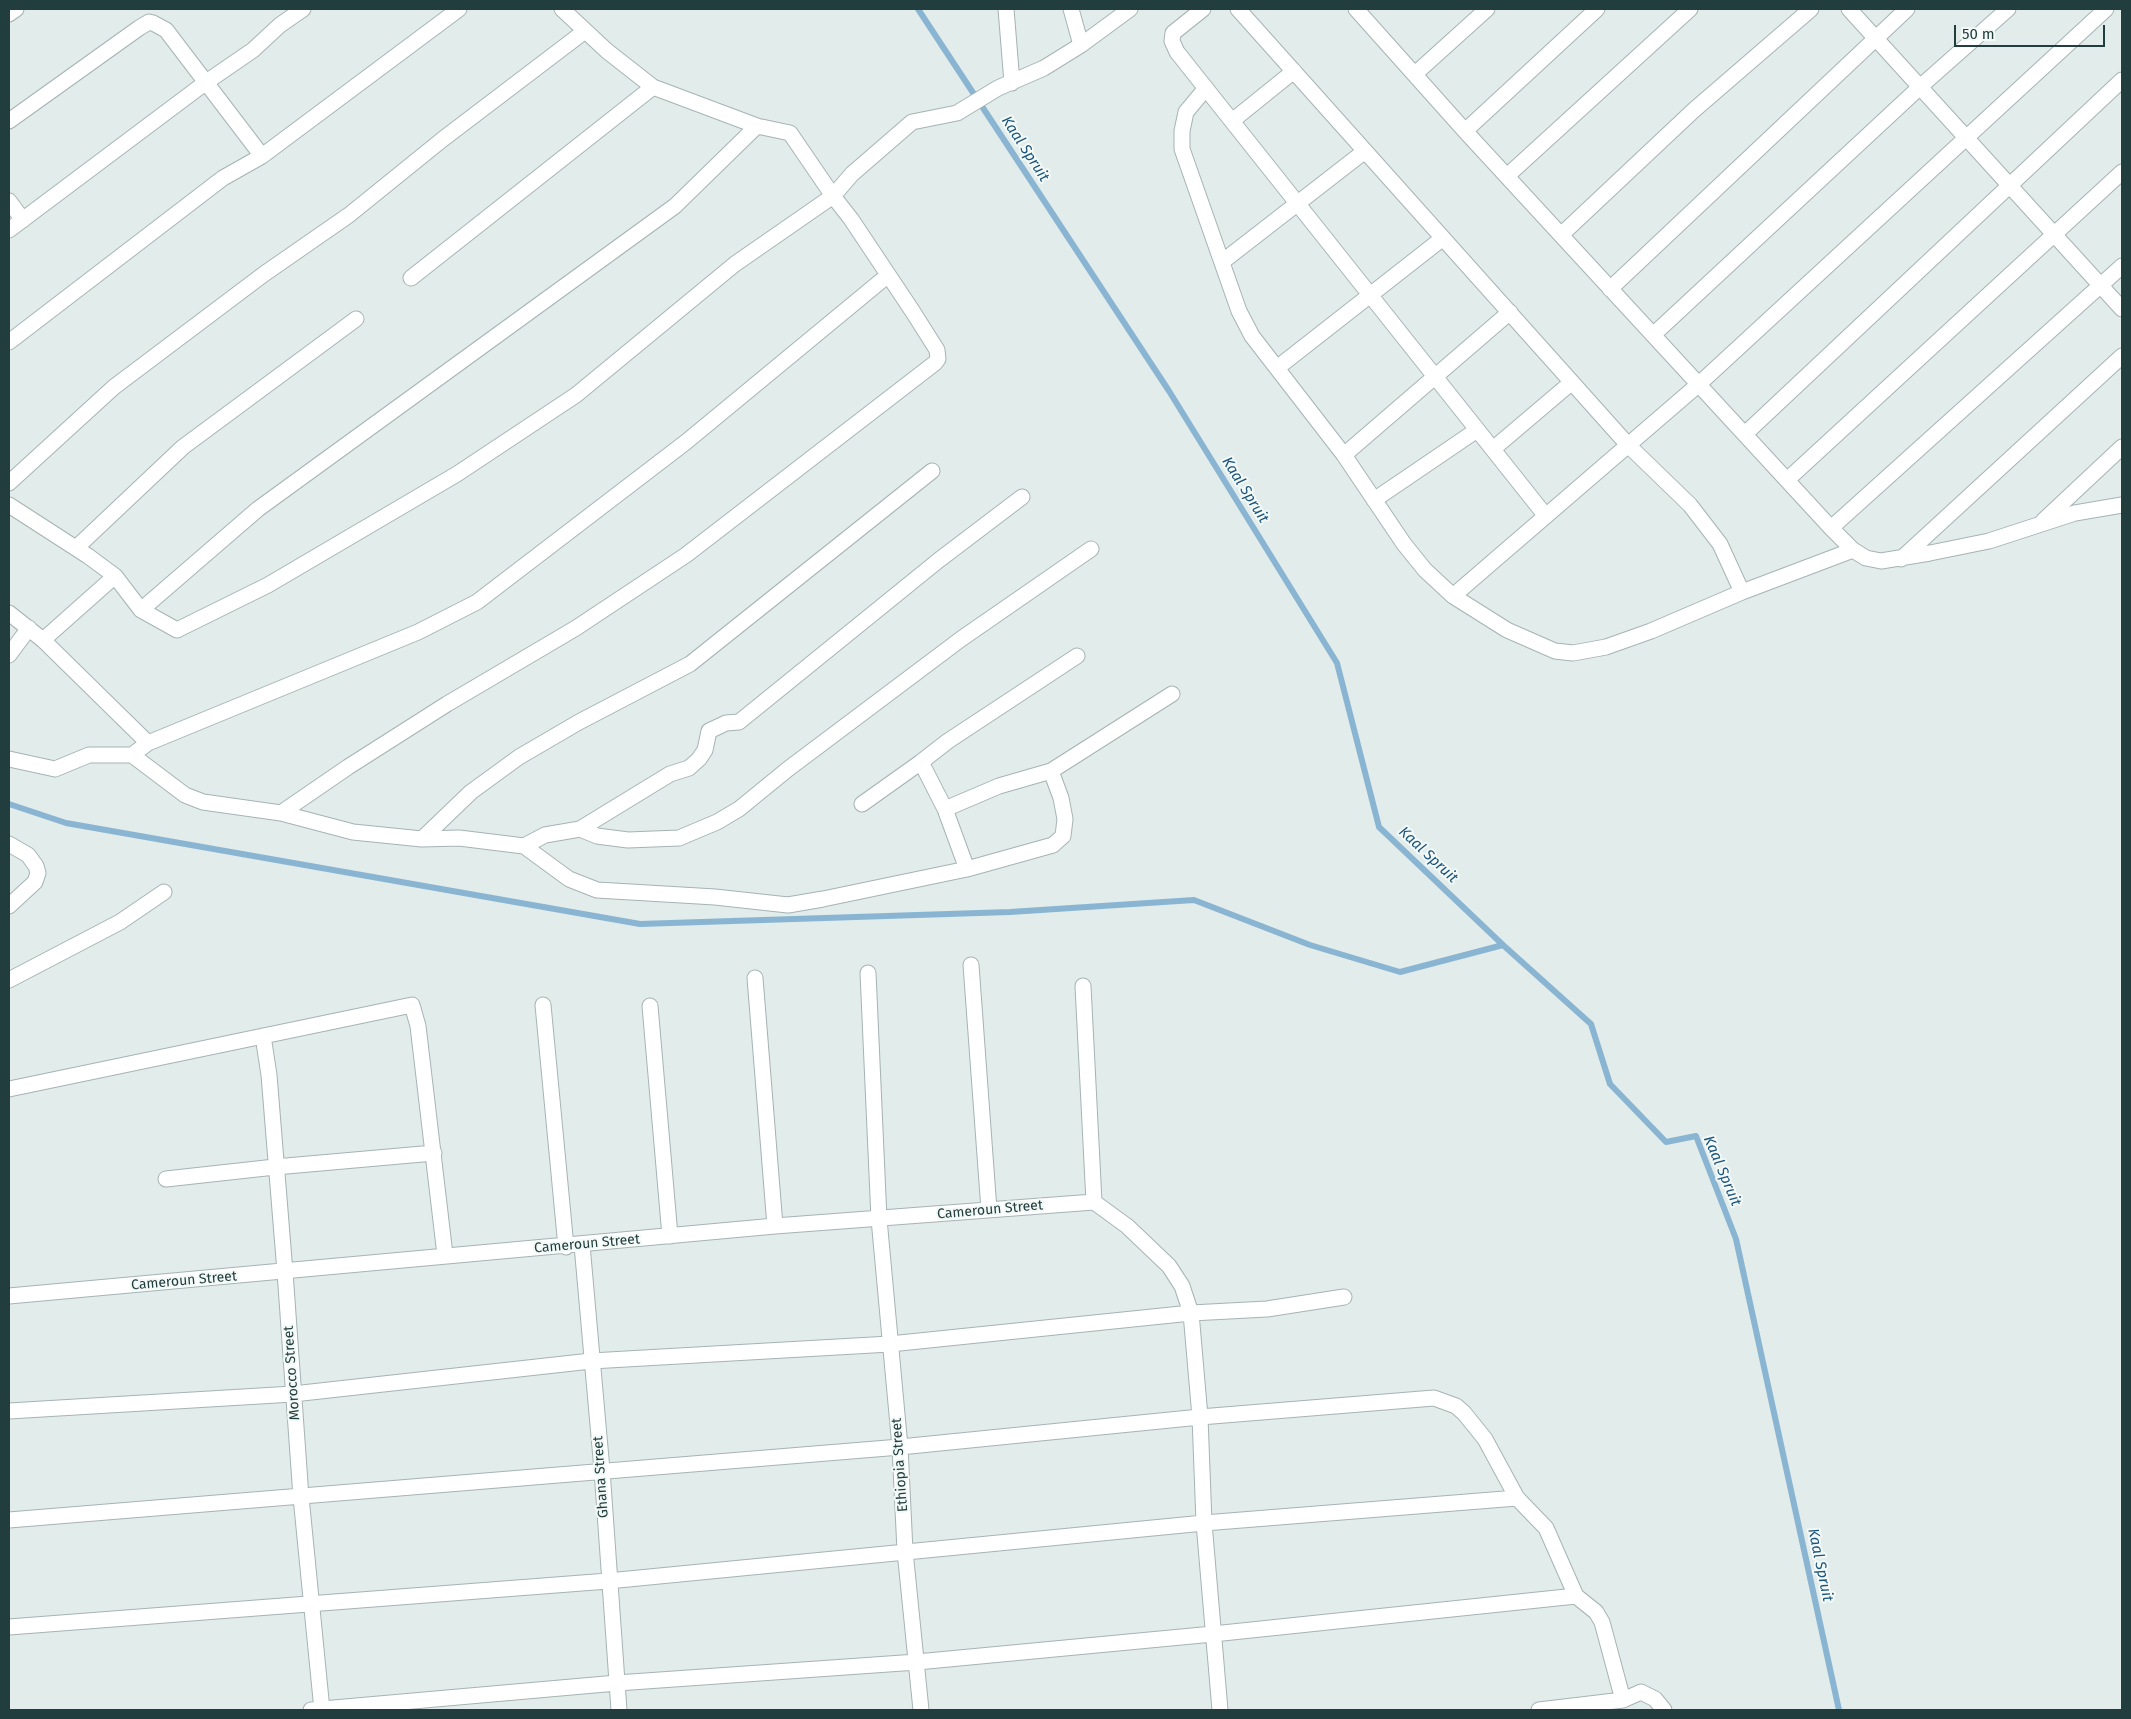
<!DOCTYPE html>
<style>
body{margin:0}
#map{position:relative;width:2131px;height:1719px;overflow:hidden;background:#e2ecea;font-family:"Fira Sans",sans-serif}
canvas{display:block}
.frame{position:absolute;inset:0;border:10px solid #223d3d;pointer-events:none}
.scale{position:absolute;left:1954px;top:25px;width:151px;height:22px;box-sizing:border-box;border:2px solid #223d3d;border-top:0;padding-left:6px;font-size:15px;line-height:18px;white-space:nowrap;color:#223d3d;-webkit-text-stroke:4px #f2f9f7;paint-order:stroke}
</style>
<div id="map">
<canvas width="2131" height="1719"></canvas>
<div class="frame"></div>
<div class="scale">50 m</div>
</div>
<script>
const ctx = document.querySelector('canvas').getContext('2d');
ctx.lineJoin = 'round';
const toPath = rows => new Path2D(rows.map(r => 'M' + r).join(''));
function strokePath(path, color, width, dash) { ctx.strokeStyle = color; ctx.lineWidth = width; ctx.lineCap = dash ? 'butt' : 'round'; ctx.setLineDash(dash || []); ctx.stroke(path); }
function drawText(font, color, halo, rows, align = 'center') {
  ctx.font = font + ' "Fira Sans",sans-serif'; ctx.lineWidth = 4; ctx.setLineDash([]); ctx.textBaseline = 'middle'; ctx.strokeStyle = halo; ctx.fillStyle = color; for (const [text, x, y, turn = 0] of rows) {
    ctx.save(); ctx.translate(x, y); ctx.rotate((+turn || 0) * Math.PI / 180); ctx.textAlign = isNaN(turn) ? turn : align; if (halo) ctx.strokeText(text, 0, 0); ctx.fillText(text, 0, 0); ctx.restore();
  }
}
strokePath(toPath([
 [918,9,1169,391,1337,663,1379,827,1503,945,1591,1024,1610,1084,1666,1142,1696,1136,1736,1239,1839,1710],
 [9,804,66,823,640,924,1010,912,1194,900,1310,945,1400,972,1503,945]
]), '#89b5d2', 6);
const minor = toPath([
 [562,9,607,51,653,87,757,126,790,133,833,196,852,174,912,122,957,113,998,88,1044,68,1081,45,1130,9],
 [1006,9,1012,83],
 [1071,9,1081,45],
 [1203,9,1173,33,1172,41,1177,52,1545,515],
 [1238,9,1628,445,1690,505,1720,544,1742,592],
 [1356,9,1465,131,1831,528,2122,266],
 [1849,9,2122,309],
 [9,14,16,9],
 [1415,74,1487,9],
 [1206,88,1186,112,1182,131,1182,149,1239,311,1252,336,1344,455,1404,544,1425,570,1453,596,1507,630,1555,651,1573,653,1606,647,1651,631,1742,592,1853,550],
 [9,121,139,28,149,22,153,23,166,30,262,156],
 [1232,121,1294,71],
 [1465,131,1597,9],
 [1507,176,1690,9],
 [9,201,23,220],
 [9,230,205,83,253,50,280,25,303,9],
 [1561,235,1694,110,1811,9],
 [1222,262,1365,151],
 [411,278,653,87],
 [1610,289,1907,9],
 [1653,335,1921,86,2008,9],
 [9,342,223,178,262,156,459,9],
 [1277,368,1443,238],
 [1745,434,2122,80],
 [1493,449,1572,382],
 [1344,455,1510,312],
 [1787,480,2122,172],
 [9,483,114,387,264,274,349,215,443,139,585,31],
 [1374,500,1477,430],
 [9,505,88,556,115,576],
 [2043,521,2122,447],
 [1831,528,1853,550,1866,558,1881,561,1930,553,1989,541,2075,513,2122,505],
 [76,548,183,447,356,319],
 [1901,559,2122,356],
 [1453,596,1699,384,2106,9],
 [141,610,258,509,675,206,757,126],
 [9,613,43,640,115,576,141,610,177,630,268,585,457,474,576,395,735,264,833,196,851,219,913,312,937,350,938,359,935,363,686,555,576,628,447,704,348,767,281,813],
 [43,640,148,743],
 [9,655,29,628],
 [132,755,148,743,418,632,477,602,686,442,887,276],
 [9,759,55,769,89,755,132,755,185,795,203,802,281,813,353,832,422,839,459,838,524,846,569,879,597,890,715,897,788,905,823,899,967,869,1053,845,1063,836,1065,819,1061,798,1051,771,1172,694],
 [862,804,921,762],
 [945,809,921,762,948,741,1077,656],
 [580,829,597,836,628,840,679,838,717,822,739,809,788,769,961,639,1091,549],
 [422,839,471,792,519,757,579,722,690,664,932,471],
 [9,844,28,855,36,866,38,873,35,882,9,906],
 [524,846,545,835,580,829,670,774,689,768,699,759,705,750,709,731,726,723,739,722,939,560,1022,497],
 [967,869,945,809,999,786,1051,771],
 [971,965,989,1210],
 [868,973,879,1219,900,1447,905,1551,921,1710],
 [755,978,775,1226],
 [9,980,120,922,164,892],
 [1083,986,1094,1202],
 [543,1005,566,1247],
 [650,1006,670,1236],
 [263,1036,269,1075,285,1272,301,1497,322,1710],
 [9,1089,412,1005,418,1026,445,1255],
 [166,1179,275,1167,434,1153],
 [582,1245,602,1470,619,1710],
 [9,1296,775,1226,1094,1202,1127,1226,1169,1266,1182,1286,1191,1313,1200,1417,1204,1523,1220,1710],
 [9,1411,293,1394,591,1361,890,1344,1191,1313,1267,1309,1344,1297],
 [9,1520,900,1447,1200,1417,1434,1398,1456,1406,1464,1413,1485,1439,1517,1498,1546,1528,1576,1596,1596,1612,1602,1622,1623,1700,1641,1692,1655,1699,1664,1710],
 [9,1627,608,1581,1204,1523,1517,1498],
 [311,1710,617,1683,917,1662,1213,1634,1576,1596],
 [1539,1710,1623,1700]
]);
strokePath(minor, '#a5b4b3', 17);
strokePath(minor, '#fff', 15);
drawText('14px', '#223d3d', '#f2f9f7', [
 ["Cameroun Street",990,1210,-5],
 ["Cameroun Street",587,1244,-5],
 ["Cameroun Street",184,1281,-5],
 ["Morocco Street",292,1373,-94],
 ["Ethiopia Street",900,1465,-94],
 ["Ghana Street",601,1477,-94]
]);
drawText('italic 15px', '#1b537a', '#f2f9f7', [
 ["Kaal Spruit",1025,149,57],
 ["Kaal Spruit",1245,490,58],
 ["Kaal Spruit",1428,855,43],
 ["Kaal Spruit",1722,1171,67],
 ["Kaal Spruit",1820,1565,78]
]);
</script>
